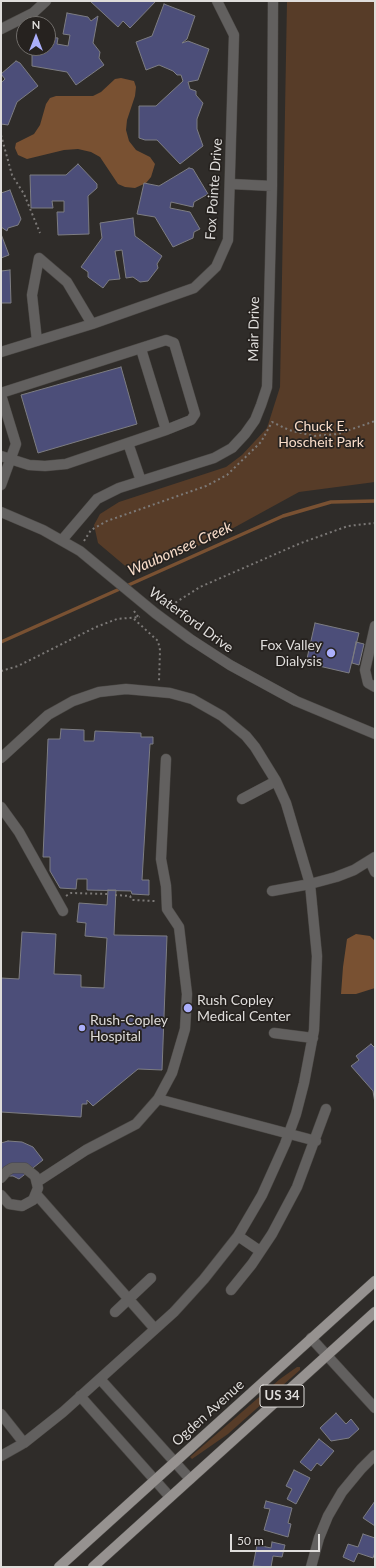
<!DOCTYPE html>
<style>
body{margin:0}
#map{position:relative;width:376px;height:1568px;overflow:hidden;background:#2f2c29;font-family:Lato,sans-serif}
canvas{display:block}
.frame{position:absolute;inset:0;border:2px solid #dfdddb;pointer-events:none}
.north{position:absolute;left:16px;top:16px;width:40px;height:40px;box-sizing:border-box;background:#26221f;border:1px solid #706d6a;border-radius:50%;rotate:0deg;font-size:11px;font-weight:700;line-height:16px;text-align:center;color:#dfdddb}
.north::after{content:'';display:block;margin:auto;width:14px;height:18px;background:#abaffb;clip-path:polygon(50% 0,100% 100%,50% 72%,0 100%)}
.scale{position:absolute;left:230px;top:1534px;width:90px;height:18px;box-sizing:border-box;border:2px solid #dfdddb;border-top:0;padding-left:5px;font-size:12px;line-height:14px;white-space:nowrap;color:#dfdddb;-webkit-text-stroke:3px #26221f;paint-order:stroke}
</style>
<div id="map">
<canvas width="376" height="1568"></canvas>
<div class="frame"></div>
<div class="north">N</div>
<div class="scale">50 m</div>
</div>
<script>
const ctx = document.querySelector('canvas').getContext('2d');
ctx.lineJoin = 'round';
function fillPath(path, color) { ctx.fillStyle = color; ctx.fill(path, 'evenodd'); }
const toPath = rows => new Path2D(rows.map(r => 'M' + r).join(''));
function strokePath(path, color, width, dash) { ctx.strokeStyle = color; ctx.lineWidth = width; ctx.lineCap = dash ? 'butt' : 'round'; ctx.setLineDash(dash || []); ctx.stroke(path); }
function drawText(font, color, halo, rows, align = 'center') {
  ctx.font = font + ' Lato,sans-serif'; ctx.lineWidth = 3.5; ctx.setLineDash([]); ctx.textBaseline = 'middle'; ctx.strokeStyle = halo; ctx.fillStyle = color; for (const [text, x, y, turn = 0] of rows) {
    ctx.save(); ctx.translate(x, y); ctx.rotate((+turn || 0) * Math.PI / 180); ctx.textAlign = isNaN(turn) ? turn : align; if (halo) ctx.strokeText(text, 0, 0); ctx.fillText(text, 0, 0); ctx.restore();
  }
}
fillPath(toPath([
 [287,1,375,1,375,482,299,492,206,543,130,570,98,543,94,525,100,514,119,502,226,467,242,455,267,428,280,387],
 [297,1367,300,1367,300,1370,228,1434,192,1459,190,1457,280,1379]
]), '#573c28');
fillPath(toPath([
 [121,78,134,81,136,87,135,96,127,120,126,130,129,141,136,150,150,157,155,164,151,177,146,183,135,188,125,187,118,184,100,157,91,152,78,149,64,150,27,159,18,155,15,148,16,143,34,134,40,125,46,104,50,98,56,96,93,96,101,92,115,79],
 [356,934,370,936,375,941,375,988,356,994,341,994,343,967,347,939]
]), '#795132');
strokePath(toPath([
 [1,642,283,516,331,502,375,501]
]), '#795132', 3.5);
const building = toPath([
 [90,1,156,1,130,28,123,21,118,27,90,1],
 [164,4,195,16,187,39,182,43,188,41,209,49,198,80,188,82,190,89,196,91,196,95,203,103,197,119,197,129,203,146,180,164,157,140,145,140,139,138,139,106,156,106,183,81,181,75,177,75,173,71,159,65,146,70,136,42,152,36,164,4],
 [67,13,88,17,91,21,98,16,93,43,100,52,99,58,104,65,76,85,67,72,32,66,32,48,48,48,48,37,58,38,57,44,68,46,70,35,63,34,67,13],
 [16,61,20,63,38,86,17,102,8,125,1,124,1,83,5,79,1,74,16,61],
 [78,164,97,184,97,188,88,196,89,234,58,235,57,212,64,212,64,201,52,201,53,208,31,208,30,175,66,175,78,164],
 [189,168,193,169,208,194,194,202,193,207,171,202,170,208,190,212,200,229,194,232,193,238,173,247,155,217,137,214,144,183,159,186,189,168],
 [10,190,21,219,18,225,8,228,7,231,1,227,1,193,10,190],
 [133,218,135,236,162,256,157,264,158,268,148,281,140,282,133,277,126,278,122,250,115,251,120,279,109,280,103,288,88,277,88,272,81,267,102,238,100,223,133,218],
 [1,234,9,255,1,258,1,234],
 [10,270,11,303,1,303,1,271,10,270],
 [121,367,137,424,38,453,21,395,121,367],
 [315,623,359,633,349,673,306,663,315,623],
 [356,642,364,644,359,665,352,663,356,642],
 [61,729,84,730,84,741,94,741,95,731,141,733,141,737,153,737,153,744,150,744,142,880,149,880,149,895,132,894,131,891,87,890,87,879,77,879,76,889,60,888,50,871,50,857,43,857,48,739,60,739,61,729],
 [108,890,116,890,114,935,167,936,162,1070,138,1069,93,1106,87,1100,87,1104,82,1104,81,1117,1,1112,1,978,19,979,22,932,56,934,54,974,81,975,81,987,104,988,107,938,85,936,86,923,77,922,79,903,107,905,108,890],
 [371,1044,375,1048,375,1103,373,1091,351,1066,359,1060,356,1056,371,1044],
 [8,1141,22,1142,33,1147,43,1160,19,1179,13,1176,1,1176,1,1143,8,1141],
 [336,1413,346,1424,351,1419,359,1429,349,1438,331,1441,320,1428,336,1413],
 [319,1439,334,1451,321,1466,317,1463,311,1471,300,1462,319,1439],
 [294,1470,310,1478,296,1504,287,1499,292,1489,286,1486,294,1470],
 [266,1501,292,1508,288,1523,291,1524,288,1537,264,1530,270,1509,264,1508,266,1501],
 [375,1501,375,1526,363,1518,375,1501],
 [363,1534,375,1538,375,1552,373,1558,358,1553,354,1562,343,1557,348,1544,358,1547,363,1534],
 [272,1542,285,1545,282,1557,273,1556,271,1567,253,1566,257,1545,271,1548,272,1542]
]);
fillPath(building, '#4c4e79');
strokePath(building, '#7d7d82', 1);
const minor = toPath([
 [1,29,33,13,46,1],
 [231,184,272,186],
 [37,341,32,295,39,258,67,282,92,324],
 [141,349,166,430],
 [1,352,92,324,194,288,216,267,228,240,234,35,217,1],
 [1,393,166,340,174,343,195,414,191,420,166,430,66,464,45,466,29,465,1,456],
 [1,395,16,444,1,485],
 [128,443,141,481],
 [1,512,43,530,80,551,155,613,190,639,230,665,296,701,375,734],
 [62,540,97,499,119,488,214,458,232,448,245,434,255,420,261,405,267,387,272,186,273,1],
 [375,626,365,670,368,683,375,687],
 [1,758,48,715,73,701,99,692,126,689,170,693,192,699,222,716,246,736,255,747,276,781,286,803,310,884,317,956,314,1030,304,1083,296,1114,285,1144,262,1195,238,1236,204,1279,174,1312,63,1412,24,1443,1,1456],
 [242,799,276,781],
 [1,807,19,832,63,911],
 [370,861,375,872],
 [272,891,310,884,336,877,354,870,375,857],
 [274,1033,313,1038],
 [158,1099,316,1141],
 [1,1178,7,1171,12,1168,25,1168,35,1176,38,1188,33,1200,22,1206,9,1204,1,1195],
 [37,1182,86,1150,136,1124,158,1099,172,1073,185,1029,187,994,179,927,167,909,166,886,161,859,166,759],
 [36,1194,155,1329],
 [238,1236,260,1251],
 [231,1290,252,1264,272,1234,297,1187,326,1109],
 [115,1312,151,1278],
 [311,1338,375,1408],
 [100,1379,190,1479],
 [80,1396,170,1497],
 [1,1414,24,1443],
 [311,1567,319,1538,328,1516,342,1492,361,1469,375,1455]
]);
const major = toPath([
 [59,1567,375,1281],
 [93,1567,375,1312]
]);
strokePath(minor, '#4b4845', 11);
strokePath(major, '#4b4845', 11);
strokePath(toPath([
 [1,135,12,175,24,194,40,233],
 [84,541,91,530,107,521,206,486,227,475,261,442,272,422,289,430,313,436,338,434,375,421],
 [167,608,200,587,301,543,348,526,375,523],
 [134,611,139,618],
 [134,619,158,641,160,650,159,681],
 [1,671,18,666,96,627,117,619,140,617],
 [115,895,130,896,132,900,155,901],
 [66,896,71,893,107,894]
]), '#7c7977', 2, [2, 3]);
strokePath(minor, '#62605f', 10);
strokePath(major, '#969290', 10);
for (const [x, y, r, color] of [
 [331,653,5,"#abaffb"],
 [188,1008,5,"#abaffb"],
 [82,1028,4,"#abaffb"]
]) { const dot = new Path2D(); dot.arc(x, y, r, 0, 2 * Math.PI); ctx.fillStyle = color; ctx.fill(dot); strokePath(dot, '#26221f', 1.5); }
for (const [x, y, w] of [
 [282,1396,44]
]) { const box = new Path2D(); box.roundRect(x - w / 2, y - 11, w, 22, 3); ctx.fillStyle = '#26221f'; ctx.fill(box); strokePath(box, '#dfdddb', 1); }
drawText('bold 13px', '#dfdddb', null, [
 ["US 34",282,1396]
]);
drawText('14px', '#dfdddb', '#26221f', [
 ["Fox Pointe Drive",214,189,-86],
 ["Mair Drive",254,329,-89],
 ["Waterford Drive",191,620,36],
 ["Ogden Avenue",208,1413,-42]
]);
drawText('14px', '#f8dcc9', '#26221f', [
 ["Chuck E.",321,426],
 ["Hoscheit Park",321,442]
]);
drawText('14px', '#dfdddb', '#26221f', [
 ["Fox Valley",322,645,"right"],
 ["Dialysis",322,661,"right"],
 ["Rush Copley",197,1000],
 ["Medical Center",197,1016],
 ["Rush-Copley",90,1020],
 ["Hospital",90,1036]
], 'left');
drawText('italic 15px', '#fadecb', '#26221f', [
 ["Waubonsee Creek",180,549,-24]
]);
</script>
